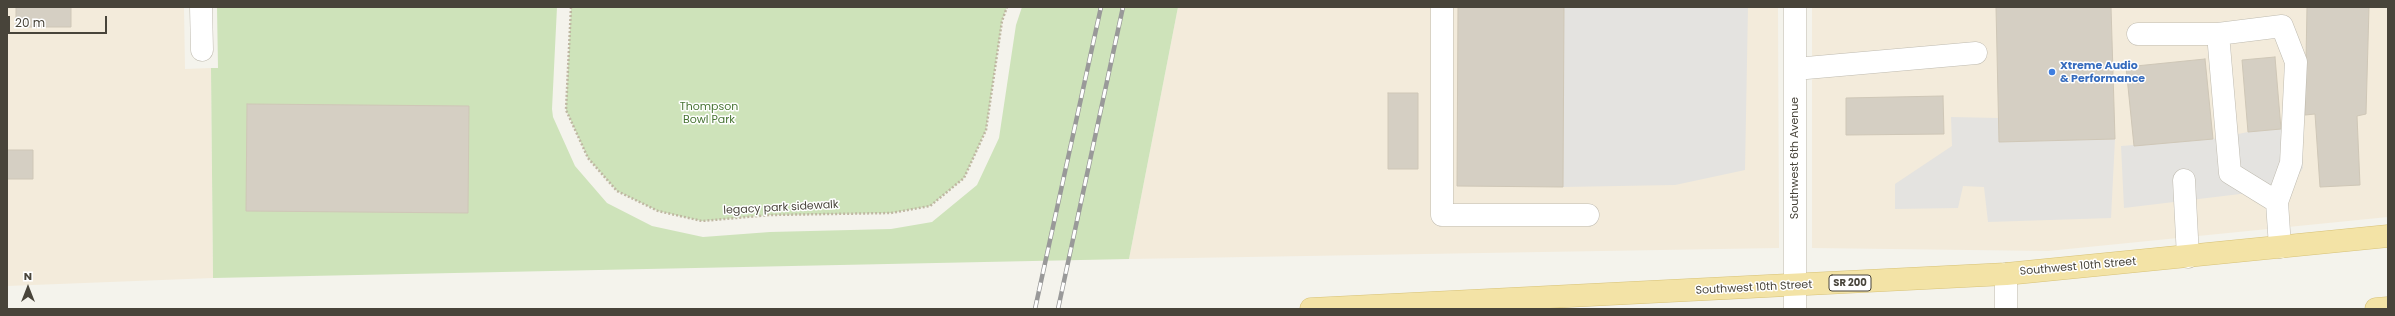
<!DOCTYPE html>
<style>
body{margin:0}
#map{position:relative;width:2395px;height:316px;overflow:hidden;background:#f4f3ec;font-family:Poppins,sans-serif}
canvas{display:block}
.frame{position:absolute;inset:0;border:8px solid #48443a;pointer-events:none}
.north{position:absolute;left:8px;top:268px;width:40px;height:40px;-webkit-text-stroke:3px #fff;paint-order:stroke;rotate:0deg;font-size:11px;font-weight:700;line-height:16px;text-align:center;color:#48443a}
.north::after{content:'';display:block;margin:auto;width:14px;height:18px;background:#48443a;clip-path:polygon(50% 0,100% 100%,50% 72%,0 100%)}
.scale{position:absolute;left:8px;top:16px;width:99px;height:18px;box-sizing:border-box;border:2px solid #48443a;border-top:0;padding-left:5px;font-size:12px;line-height:14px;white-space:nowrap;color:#48443a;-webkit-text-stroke:3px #fff;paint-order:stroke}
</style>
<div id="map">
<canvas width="2395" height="316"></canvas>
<div class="frame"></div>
<div class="north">N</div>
<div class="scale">20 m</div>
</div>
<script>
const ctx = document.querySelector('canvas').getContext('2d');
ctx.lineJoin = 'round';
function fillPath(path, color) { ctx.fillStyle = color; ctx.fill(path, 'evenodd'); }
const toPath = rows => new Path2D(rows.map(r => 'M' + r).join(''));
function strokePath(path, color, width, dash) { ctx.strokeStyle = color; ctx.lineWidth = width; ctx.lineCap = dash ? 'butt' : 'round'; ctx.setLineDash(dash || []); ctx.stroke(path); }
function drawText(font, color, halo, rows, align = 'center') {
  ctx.font = font + ' Poppins,sans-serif'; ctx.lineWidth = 3; ctx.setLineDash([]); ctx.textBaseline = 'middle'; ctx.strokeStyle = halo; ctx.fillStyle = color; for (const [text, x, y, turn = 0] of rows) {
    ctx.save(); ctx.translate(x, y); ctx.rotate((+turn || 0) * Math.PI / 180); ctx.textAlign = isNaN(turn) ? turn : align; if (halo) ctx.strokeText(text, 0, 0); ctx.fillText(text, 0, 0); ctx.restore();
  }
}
fillPath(toPath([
 [7,7,184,7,185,69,211,68,213,278,7,286],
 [1178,7,1778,7,1779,248,1129,259],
 [1812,7,2388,7,2388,217,2048,251,1812,248]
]), '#f3ebdb');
fillPath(toPath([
 [217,7,557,7,552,109,553,117,575,166,607,203,652,226,703,237,770,232,891,229,932,222,977,185,999,138,1016,25,1022,7,1178,7,1129,259,213,278,211,68,218,68],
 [571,7,1007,7,1002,21,986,130,964,178,930,206,891,213,770,215,702,221,658,211,617,191,588,158,566,110]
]), '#cee3ba');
fillPath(toPath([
 [1564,7,1748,7,1745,170,1675,185,1563,187],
 [1951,117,1999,118,2000,142,2115,139,2111,218,1988,222,1984,187,1963,186,1958,208,1895,209,1895,184,1952,146],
 [2281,129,2300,129,2303,168,2290,188,2124,208,2121,146,2213,139,2248,132]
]), '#e4e3e0');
const building = toPath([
 [16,7,71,7,71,27,16,27,16,7],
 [1458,7,1564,7,1563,187,1457,186,1458,7],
 [1996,7,2111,7,2115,139,1999,142,1996,7],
 [2307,7,2369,7,2366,114,2357,116,2360,185,2320,187,2315,114,2305,115,2307,7],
 [2275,57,2281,129,2248,132,2242,60,2275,57],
 [2205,59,2213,139,2134,146,2126,67,2205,59],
 [1388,93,1418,93,1418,169,1388,169,1388,93],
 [1943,96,1944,134,1846,135,1846,98,1943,96],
 [247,104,469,106,468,213,246,211,247,104],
 [7,150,33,150,33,179,7,179,7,150]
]);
fillPath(building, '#d5cfc3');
strokePath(building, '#cfc7b7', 1);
const minor = toPath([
 [201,7,202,50],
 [1442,7,1442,215,1588,215],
 [1795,7,1795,309],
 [2282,26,2296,62,2291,163,2277,202,2230,173,2218,34,2282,26],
 [2138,34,2218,34],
 [1795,69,1976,53],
 [2184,180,2188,257],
 [2277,202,2280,247],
 [2006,309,2006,274]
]);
const major = toPath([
 [1311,309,2006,274,2388,236],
 [2376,309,2388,308]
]);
strokePath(minor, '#bfbbb0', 23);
strokePath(major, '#d7c277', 23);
strokePath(toPath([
 [571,7,566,110,588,158,617,191,658,211,702,221,770,215,891,213,930,206,964,178,986,130,1002,21,1007,7]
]), '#bfb7a2', 2.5, [2, 2]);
strokePath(minor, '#fff', 22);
strokePath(major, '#f3e3a6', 22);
const rail = toPath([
 [1035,309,1101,7],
 [1058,309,1123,7]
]);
strokePath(rail, '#999', 4.5);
strokePath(rail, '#fff', 3, [9]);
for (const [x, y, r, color] of [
 [2052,72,4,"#3f7fe0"]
]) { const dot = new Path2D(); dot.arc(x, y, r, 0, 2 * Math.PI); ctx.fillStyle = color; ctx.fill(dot); strokePath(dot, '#fff', 1.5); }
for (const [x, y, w] of [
 [1850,283,42]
]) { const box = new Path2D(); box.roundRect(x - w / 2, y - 8, w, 16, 3); ctx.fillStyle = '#fff'; ctx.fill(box); strokePath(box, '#48443a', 1); }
drawText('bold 10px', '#48443a', null, [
 ["SR 200",1850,283]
]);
drawText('bold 11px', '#366cbe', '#fff', [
 ["Xtreme Audio",2060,66],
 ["& Performance",2060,79]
], 'left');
drawText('11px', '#477433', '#fff', [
 ["Thompson",709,107],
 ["Bowl Park",709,120]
]);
drawText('11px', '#48443a', '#fff', [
 ["Southwest 6th Avenue",1795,158,-90],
 ["legacy park sidewalk",781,208,-3],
 ["Southwest 10th Street",2078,267,-5],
 ["Southwest 10th Street",1754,288,-3]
]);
</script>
